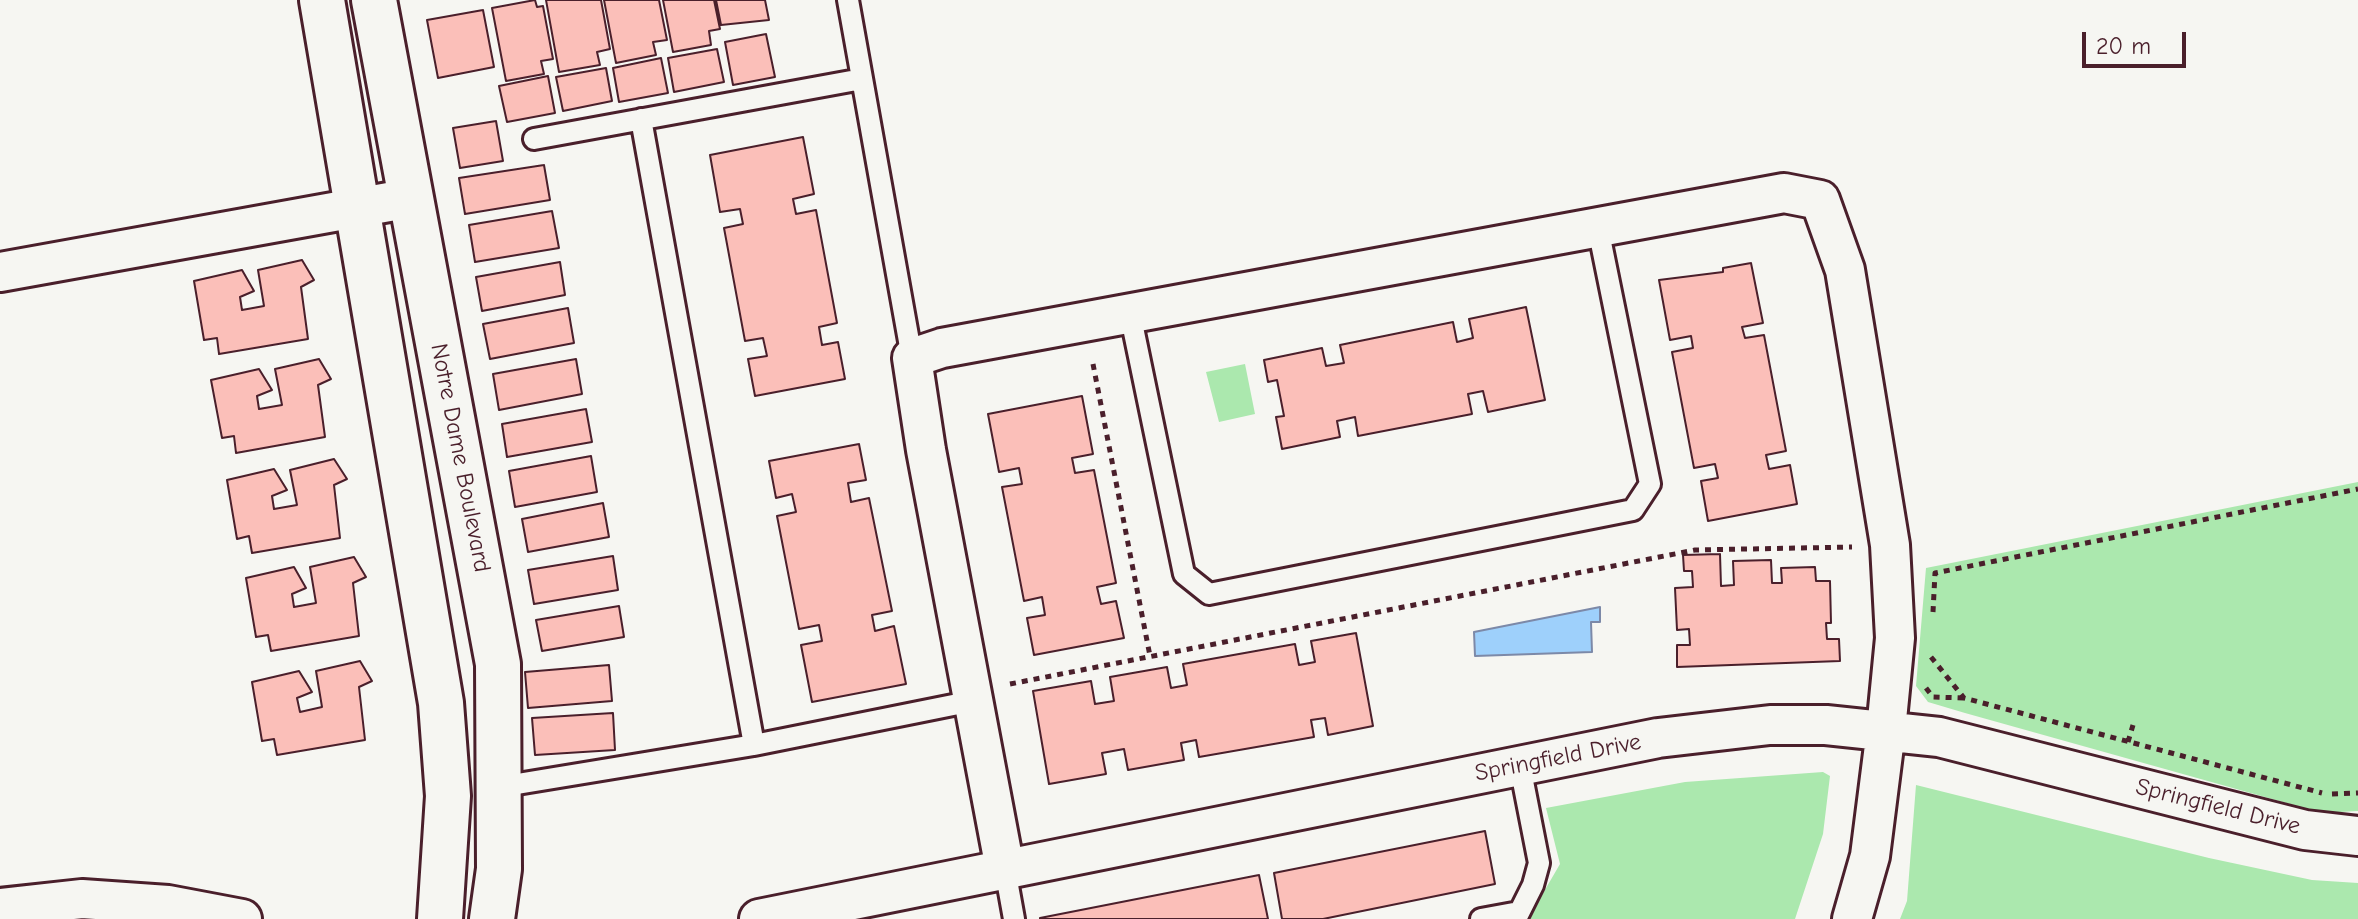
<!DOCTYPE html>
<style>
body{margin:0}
#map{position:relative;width:2358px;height:919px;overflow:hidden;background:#f6f6f2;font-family:"Comic Neue",sans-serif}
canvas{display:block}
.scale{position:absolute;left:2082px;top:32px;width:104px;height:36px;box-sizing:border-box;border:4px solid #4a1f2b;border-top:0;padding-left:10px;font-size:24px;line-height:28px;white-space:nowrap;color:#4a1f2b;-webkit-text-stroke:6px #f6f6f2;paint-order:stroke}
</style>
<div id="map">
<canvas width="2358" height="919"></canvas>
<div class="scale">20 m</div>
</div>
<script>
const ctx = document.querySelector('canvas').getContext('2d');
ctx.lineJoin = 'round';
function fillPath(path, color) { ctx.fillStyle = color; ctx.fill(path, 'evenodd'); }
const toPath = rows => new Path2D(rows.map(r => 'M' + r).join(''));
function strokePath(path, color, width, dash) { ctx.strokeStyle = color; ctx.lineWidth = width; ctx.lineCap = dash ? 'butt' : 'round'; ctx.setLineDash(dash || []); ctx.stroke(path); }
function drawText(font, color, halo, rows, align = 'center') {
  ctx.font = font + ' "Comic Neue",sans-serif'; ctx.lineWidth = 6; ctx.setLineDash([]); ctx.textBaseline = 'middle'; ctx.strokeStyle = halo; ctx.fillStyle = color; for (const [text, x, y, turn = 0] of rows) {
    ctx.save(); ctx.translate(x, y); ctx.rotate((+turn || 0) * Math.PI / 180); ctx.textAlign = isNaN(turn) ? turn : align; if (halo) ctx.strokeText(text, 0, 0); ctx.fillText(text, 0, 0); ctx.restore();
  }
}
fillPath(toPath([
 [1245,364,1255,414,1219,422,1206,372],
 [2358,482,2358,811,2322,813,1965,713,1928,702,1916,686,1926,568],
 [1823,772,1830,776,1823,834,1795,919,1528,919,1560,864,1546,808,1685,782],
 [1916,785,2209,858,2312,880,2358,883,2358,919,1900,919,1907,901]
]), '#abe8ae');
const water = toPath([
 [1600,607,1600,622,1591,622,1592,652,1475,656,1474,632,1600,607]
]);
fillPath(water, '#9ed0fb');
strokePath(water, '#7c89a8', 2);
const building = toPath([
 [535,0,537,7,543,6,553,59,541,61,544,74,506,81,492,8,535,0],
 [546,0,601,0,610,49,597,52,600,65,559,72,546,0],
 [604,0,659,0,667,40,653,42,656,55,616,63,604,0],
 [663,0,714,0,720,29,709,31,711,45,673,52,663,0],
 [716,0,765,0,769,20,721,25,716,0],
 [483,10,494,67,438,78,427,20,483,10],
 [766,34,775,77,733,85,725,42,766,34],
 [717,49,724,82,674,92,668,58,717,49],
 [661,58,668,93,619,102,613,68,661,58],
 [606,68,612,101,563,111,556,77,606,68],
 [548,76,555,113,507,122,499,86,548,76],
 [496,121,503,161,460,168,453,128,496,121],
 [803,137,814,194,793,199,796,214,816,210,837,323,819,327,822,345,838,342,845,379,755,396,748,359,767,356,763,338,745,341,724,228,743,224,740,209,720,212,710,155,803,137],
 [544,165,550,200,465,214,459,178,544,165],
 [552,211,559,248,475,262,469,225,552,211],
 [302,260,314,280,301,287,308,339,219,354,217,338,204,340,194,281,242,270,254,291,240,297,242,310,264,306,258,270,302,260],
 [560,262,565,295,482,311,476,277,560,262],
 [1751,263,1763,323,1742,327,1745,338,1764,335,1786,451,1766,455,1769,469,1790,465,1797,504,1708,521,1701,481,1718,478,1715,464,1694,468,1672,352,1693,348,1691,336,1670,340,1659,280,1723,272,1723,268,1751,263],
 [1526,307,1545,400,1488,412,1483,391,1468,394,1472,414,1358,436,1355,417,1337,421,1340,437,1282,449,1276,417,1284,416,1277,380,1268,382,1264,360,1322,348,1326,366,1344,363,1340,345,1453,322,1457,342,1473,338,1469,319,1526,307],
 [568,308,574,343,490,359,483,324,568,308],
 [319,359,331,379,318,385,325,437,236,453,234,436,222,438,211,380,259,369,272,390,257,396,259,409,282,405,275,369,319,359],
 [576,359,582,394,499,410,493,374,576,359],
 [1082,396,1093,454,1072,458,1075,473,1094,470,1116,583,1097,587,1101,604,1116,601,1124,638,1034,655,1027,618,1045,615,1042,597,1024,601,1002,487,1022,484,1019,468,999,472,988,414,1082,396],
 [586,409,592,442,507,457,502,424,586,409],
 [859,444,866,480,848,483,851,502,869,498,892,611,872,615,875,631,894,626,906,684,812,702,801,645,822,641,819,625,799,629,777,516,796,512,792,494,776,498,769,461,859,444],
 [591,456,597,492,515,507,509,471,591,456],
 [334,459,347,479,334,485,340,538,252,553,249,536,237,539,227,480,274,469,287,490,272,496,274,509,297,505,290,470,334,459],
 [603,503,609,537,528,552,522,519,603,503],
 [1720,554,1721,586,1734,585,1733,561,1771,560,1772,583,1782,583,1781,568,1815,567,1816,581,1830,581,1831,623,1826,623,1827,639,1839,639,1840,661,1677,667,1677,645,1690,645,1689,629,1677,630,1675,588,1693,587,1692,571,1684,571,1683,555,1720,554],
 [613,556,618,590,534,604,528,570,613,556],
 [354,557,366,577,353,583,359,636,271,651,268,635,256,637,246,578,294,567,306,588,292,594,294,607,316,603,310,567,354,557],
 [619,606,624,637,542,651,536,620,619,606],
 [1356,633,1373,726,1328,735,1325,718,1311,720,1314,737,1199,757,1196,740,1181,743,1184,760,1128,770,1124,749,1102,753,1106,774,1049,784,1033,691,1091,681,1095,704,1114,701,1110,677,1167,667,1171,688,1187,685,1183,664,1295,644,1299,665,1315,662,1311,641,1356,633],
 [360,661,372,681,359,687,365,740,277,755,274,739,262,741,252,682,299,671,312,692,297,698,300,712,322,707,316,671,360,661],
 [609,665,612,701,528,708,525,672,609,665],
 [613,713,615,750,535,755,532,718,613,713],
 [1485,831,1495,884,1323,919,1282,919,1274,873,1485,831],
 [1259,875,1268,919,1040,919,1040,918,1259,875]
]);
fillPath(building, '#fbbfb9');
strokePath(building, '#4a1f2b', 2);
const service = toPath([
 [848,0,912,358],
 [641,119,754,745,973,701],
 [534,139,862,79],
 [1130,313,1184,574,1209,594,1633,510,1650,484,1598,228],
 [499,787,754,745],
 [1005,869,1014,919],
 [1481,919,1519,912],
 [1516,919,1533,885,1539,863,1520,766]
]);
const minor = toPath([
 [0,272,411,198],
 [1005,869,926,450,912,358,942,348,1784,193,1820,200,1845,270,1890,545,1895,638,1886,730,1870,856,1852,919],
 [0,908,82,899,168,905,242,919],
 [759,919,1658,738,1770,725,1826,725,1939,737,2305,830,2358,836]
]);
const tertiary = toPath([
 [322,0,441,703,448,796,440,919],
 [374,0,498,664,499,869,492,919]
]);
strokePath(service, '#4a1f2b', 26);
strokePath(minor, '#4a1f2b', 44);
strokePath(tertiary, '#4a1f2b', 50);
strokePath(toPath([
 [1093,364,1150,656],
 [1933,612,1935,573,2358,489],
 [1931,657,1964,698,2322,793],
 [1010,684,1695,550,1852,547],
 [1926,688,1933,697,1964,698],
 [2128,742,2133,725],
 [2332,794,2358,793]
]), '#4a1f2b', 5, [6, 6]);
strokePath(service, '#f6f6f2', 20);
strokePath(minor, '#f6f6f2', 38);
strokePath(tertiary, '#f6f6f2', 44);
drawText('24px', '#4a1f2b', '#f6f6f2', [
 ["Notre Dame Boulevard",460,458,79],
 ["Springfield Drive",1558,758,-11],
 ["Springfield Drive",2218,807,14]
]);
</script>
